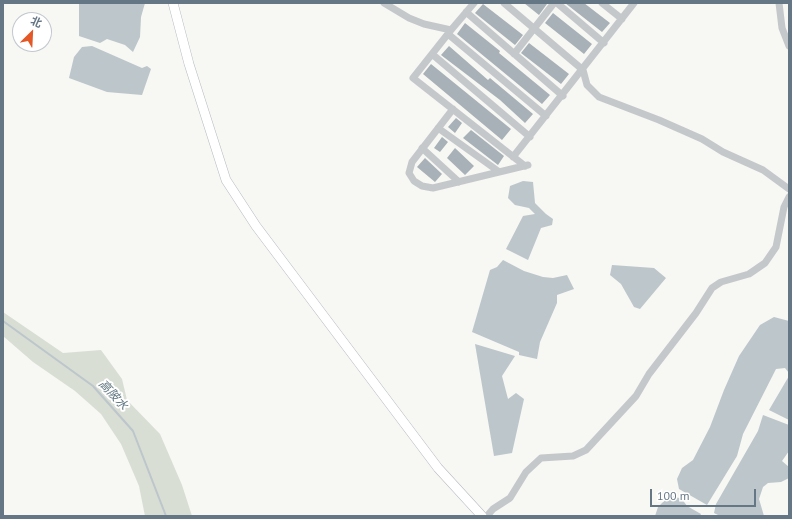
<!DOCTYPE html>
<meta charset="utf-8">
<style>
body{margin:0}
#map{position:relative;width:792px;height:519px;overflow:hidden;background:#f7f7f3;font-family:"PT Sans","Noto Sans SC",sans-serif}
canvas{display:block}
.frame{position:absolute;inset:0;border:4px solid #657685;pointer-events:none}
.north{position:absolute;left:12px;top:12px;width:40px;height:40px;box-sizing:border-box;background:#fff;border:1px solid #c1c8ce;border-radius:50%;rotate:24deg;font-size:11px;font-weight:700;line-height:16px;text-align:center;color:#657685}
.north::after{content:'';display:block;margin:auto;width:14px;height:18px;background:#e45726;clip-path:polygon(50% 0,100% 100%,50% 72%,0 100%)}
.scale{position:absolute;left:650px;top:489px;width:106px;height:18px;box-sizing:border-box;border:2px solid #657685;border-top:0;padding-left:5px;font-size:12px;line-height:14px;white-space:nowrap;color:#657685;-webkit-text-stroke:3px #fff;paint-order:stroke}
</style>
<div id="map">
<canvas width="792" height="519"></canvas>
<div class="frame"></div>
<div class="north">北</div>
<div class="scale">100 m</div>
</div>
<script>
const ctx = document.querySelector('canvas').getContext('2d');
ctx.lineJoin = 'round';
function fillPath(path, color) { ctx.fillStyle = color; ctx.fill(path, 'evenodd'); }
const toPath = rows => new Path2D(rows.map(r => 'M' + r).join(''));
function strokePath(path, color, width, dash) { ctx.strokeStyle = color; ctx.lineWidth = width; ctx.lineCap = dash ? 'butt' : 'round'; ctx.setLineDash(dash || []); ctx.stroke(path); }
function drawText(font, color, halo, rows, align = 'center') {
  ctx.font = font + ' "PT Sans","Noto Sans SC",sans-serif'; ctx.lineWidth = 4; ctx.setLineDash([]); ctx.textBaseline = 'middle'; ctx.strokeStyle = halo; ctx.fillStyle = color; for (const [text, x, y, turn = 0] of rows) {
    ctx.save(); ctx.translate(x, y); ctx.rotate((+turn || 0) * Math.PI / 180); ctx.textAlign = isNaN(turn) ? turn : align; if (halo) ctx.strokeText(text, 0, 0); ctx.fillText(text, 0, 0); ctx.restore();
  }
}
fillPath(toPath([
 [3,312,63,353,101,350,122,379,127,400,160,434,182,485,192,516,145,516,139,486,121,444,101,414,75,391,33,362,3,336]
]), '#d8ded4');
fillPath(toPath([
 [79,3,145,3,141,17,140,37,133,52,125,45,107,39,100,43,79,36],
 [92,46,142,68,147,66,151,69,142,95,107,92,69,78,74,57,82,47],
 [523,181,533,182,535,203,546,214,553,219,552,225,541,228,528,260,506,249,523,216,535,214,529,208,515,205,508,198,510,186],
 [503,260,524,271,543,277,553,278,567,275,574,289,557,295,557,303,540,342,537,359,519,355,519,352,472,332,490,270,497,267],
 [612,265,654,268,666,278,640,309,634,307,621,284,610,275],
 [774,317,789,321,789,373,785,368,776,369,743,434,737,456,707,505,679,489,677,479,682,468,693,460,710,427,724,390,739,356,760,325],
 [475,344,515,356,502,376,508,399,516,393,524,399,512,453,494,456],
 [789,376,789,420,769,410],
 [763,415,789,425,789,451,782,461,789,467,789,478,781,482,768,483,763,487,759,499,764,516,720,516,714,513,716,504,758,431],
 [670,495,682,499,687,506,701,514,700,516,655,516,658,507]
]), '#bcc6cb');
strokePath(toPath([
 [3,321,93,386,133,431,166,516]
]), '#bcc6cb', 2);
fillPath(toPath([
 [524,3,545,3,547,4,539,15],
 [565,3,584,3,610,23,602,32],
 [483,4,523,35,515,45,475,13],
 [553,13,592,44,584,54,545,23],
 [465,23,500,51,499,53,550,95,542,104,457,34],
 [529,43,569,74,561,84,521,53],
 [449,46,488,80,490,78,533,114,525,123,500,100,441,55],
 [431,64,511,129,502,140,423,74],
 [456,118,462,123,455,133,448,127],
 [471,130,504,156,498,165,463,138],
 [442,137,448,142,440,152,434,148],
 [455,148,474,166,465,175,447,158],
 [425,158,442,174,435,182,417,167]
]), '#a8b1b7');
const secondary = toPath([
 [173,3,189,64,226,180,256,226,438,468,482,516]
]);
strokePath(secondary, '#b6bbc0', 10);
strokePath(toPath([
 [384,3,409,18,424,24,451,30,474,3],
 [504,3,583,70,587,85,599,97,659,120,702,139,723,152,763,170,789,189],
 [557,3,604,43],
 [602,3,622,19],
 [779,3,782,28,789,46],
 [466,12,563,96],
 [451,30,413,78,525,166],
 [448,34,546,116],
 [432,54,530,137],
 [514,54,554,3],
 [453,109,412,162,409,173,414,181,422,186,433,188,528,165],
 [438,128,498,171],
 [422,148,459,182],
 [513,157,634,3],
 [487,516,493,509,510,498,526,472,541,458,573,456,586,450,636,396,649,374,696,313,712,288,721,282,749,274,765,263,776,247,784,207,789,197]
]), '#c4c8cb', 7);
strokePath(secondary, '#fff', 9);
drawText('italic 12px', '#617781', '#fff', [
 ["高陂水",113,395,47]
]);
</script>
